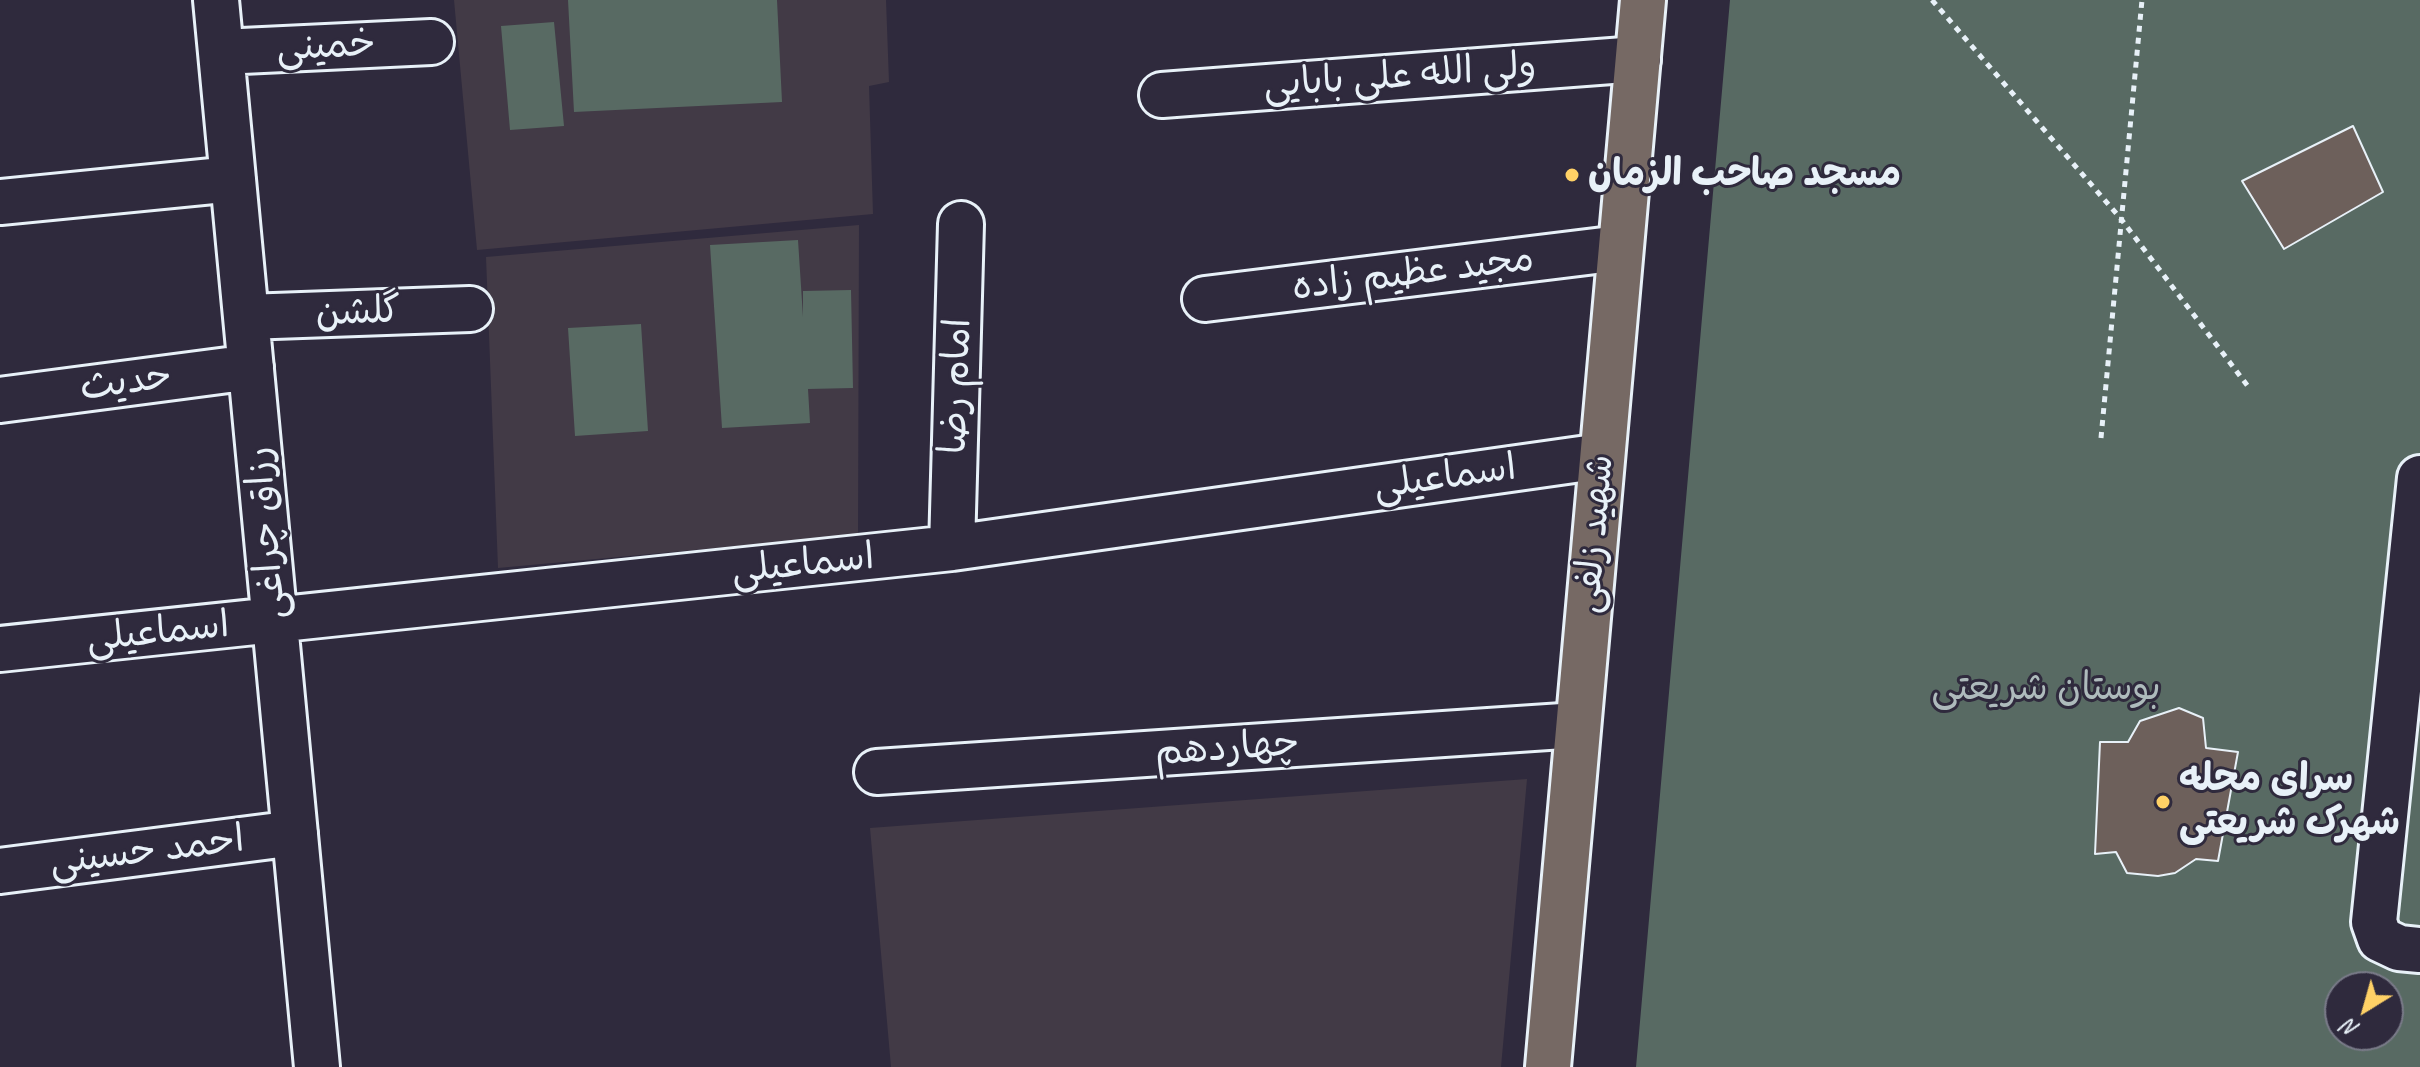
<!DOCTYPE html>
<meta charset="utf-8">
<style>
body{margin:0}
#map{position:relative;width:2420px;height:1067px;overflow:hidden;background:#2f2a3d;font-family:Caveat,sans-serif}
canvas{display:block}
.north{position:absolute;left:2324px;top:971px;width:80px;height:80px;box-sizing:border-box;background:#2f2a3d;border:2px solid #797a88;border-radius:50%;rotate:217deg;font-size:22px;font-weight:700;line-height:32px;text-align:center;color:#e8f1f8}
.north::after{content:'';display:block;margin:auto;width:28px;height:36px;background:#ffd166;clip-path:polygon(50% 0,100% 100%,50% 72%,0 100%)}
</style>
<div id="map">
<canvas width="2420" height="1067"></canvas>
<div class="north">N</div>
</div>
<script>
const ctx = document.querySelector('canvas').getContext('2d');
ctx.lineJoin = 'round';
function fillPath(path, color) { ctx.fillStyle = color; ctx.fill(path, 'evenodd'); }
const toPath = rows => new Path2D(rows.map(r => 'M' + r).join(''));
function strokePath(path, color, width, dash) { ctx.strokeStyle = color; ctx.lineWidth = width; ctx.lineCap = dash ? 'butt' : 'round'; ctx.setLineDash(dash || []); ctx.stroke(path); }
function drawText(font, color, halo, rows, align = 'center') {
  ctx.font = font + ' Caveat,"Playpen Sans Arabic",sans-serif'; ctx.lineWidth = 6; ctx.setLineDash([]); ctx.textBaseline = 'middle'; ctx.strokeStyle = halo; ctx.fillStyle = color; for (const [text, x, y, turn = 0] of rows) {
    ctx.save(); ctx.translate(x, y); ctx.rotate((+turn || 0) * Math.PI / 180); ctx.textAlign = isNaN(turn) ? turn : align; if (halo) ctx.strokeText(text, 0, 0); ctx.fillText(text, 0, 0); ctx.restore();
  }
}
fillPath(toPath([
 [454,0,886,0,889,82,869,86,873,214,477,250],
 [859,225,858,535,498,568,486,257],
 [1527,779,1501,1067,891,1067,870,828]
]), '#423a46');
fillPath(toPath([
 [568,0,777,0,782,102,574,112],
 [1730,0,2420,0,2420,1067,1636,1067],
 [2340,987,2388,987,2388,1035,2340,1035],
 [554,22,564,126,510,130,501,26],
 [798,240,803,317,803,291,851,290,853,388,808,389,810,423,722,428,710,245],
 [641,324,648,431,575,436,568,328]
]), '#586a63');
const building = toPath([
 [2353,126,2383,192,2284,249,2242,181,2353,126],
 [2179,708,2203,718,2206,748,2238,752,2218,861,2196,859,2175,873,2158,876,2127,873,2116,852,2095,854,2100,742,2128,742,2140,721,2179,708]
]);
fillPath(building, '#6d605b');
strokePath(building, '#e8f1f8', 2);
const minor = toPath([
 [216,0,317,1067],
 [221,52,431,42],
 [1162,95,1638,59],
 [0,202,233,179],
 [1205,299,1620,248],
 [246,317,470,309],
 [0,400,251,367],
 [2420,478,2374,922,2380,939,2399,948,2420,950],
 [952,548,961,224],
 [0,649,952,548,1602,456],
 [877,772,1578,725],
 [0,871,295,833]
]);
const major = toPath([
 [1548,1067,1643,0]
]);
strokePath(minor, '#e8f1f8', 50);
strokePath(major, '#e8f1f8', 50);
strokePath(toPath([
 [1932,0,2121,219,2250,389],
 [2101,438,2142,0]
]), '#e8f1f8', 5, [6, 6]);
strokePath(minor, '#2f2a3d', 44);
strokePath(major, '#766964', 44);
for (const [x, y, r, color] of [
 [1572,175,8,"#ffd166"],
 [2163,802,8,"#ffd166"]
]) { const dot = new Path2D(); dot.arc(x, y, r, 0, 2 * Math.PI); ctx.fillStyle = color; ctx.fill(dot); strokePath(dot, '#2f2a3d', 3); }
drawText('38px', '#e8f1f8', '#2f2a3d', [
 ["خمینی",326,47,-3],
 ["ولی الله علی‌ بابایی",1400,77,-4],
 ["مجید عظیم زاده",1413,274,-7],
 ["گلشن",358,313,-2],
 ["حدیث",126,383,-8],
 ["امام رضا",957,386,-88],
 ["اسماعیلی",1445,478,-8],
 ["رزاق چراغی",267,533,-95],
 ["شهید زلفی",1595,534,-85],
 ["اسماعیلی",803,565,-6],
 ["اسماعیلی",158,633,-6],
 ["چهاردهم",1227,749,-4],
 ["احمد حسینی",147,852,-7]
]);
drawText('bold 38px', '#e8f1f8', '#2f2a3d', [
 ["مسجد صاحب الزمان",1588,175],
 ["سرای محله",2179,780],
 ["شهرک شریعتی",2179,824]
], 'left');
drawText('38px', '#aebbbc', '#2f2a3d', [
 ["بوستان شریعتی",2046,689]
]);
</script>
